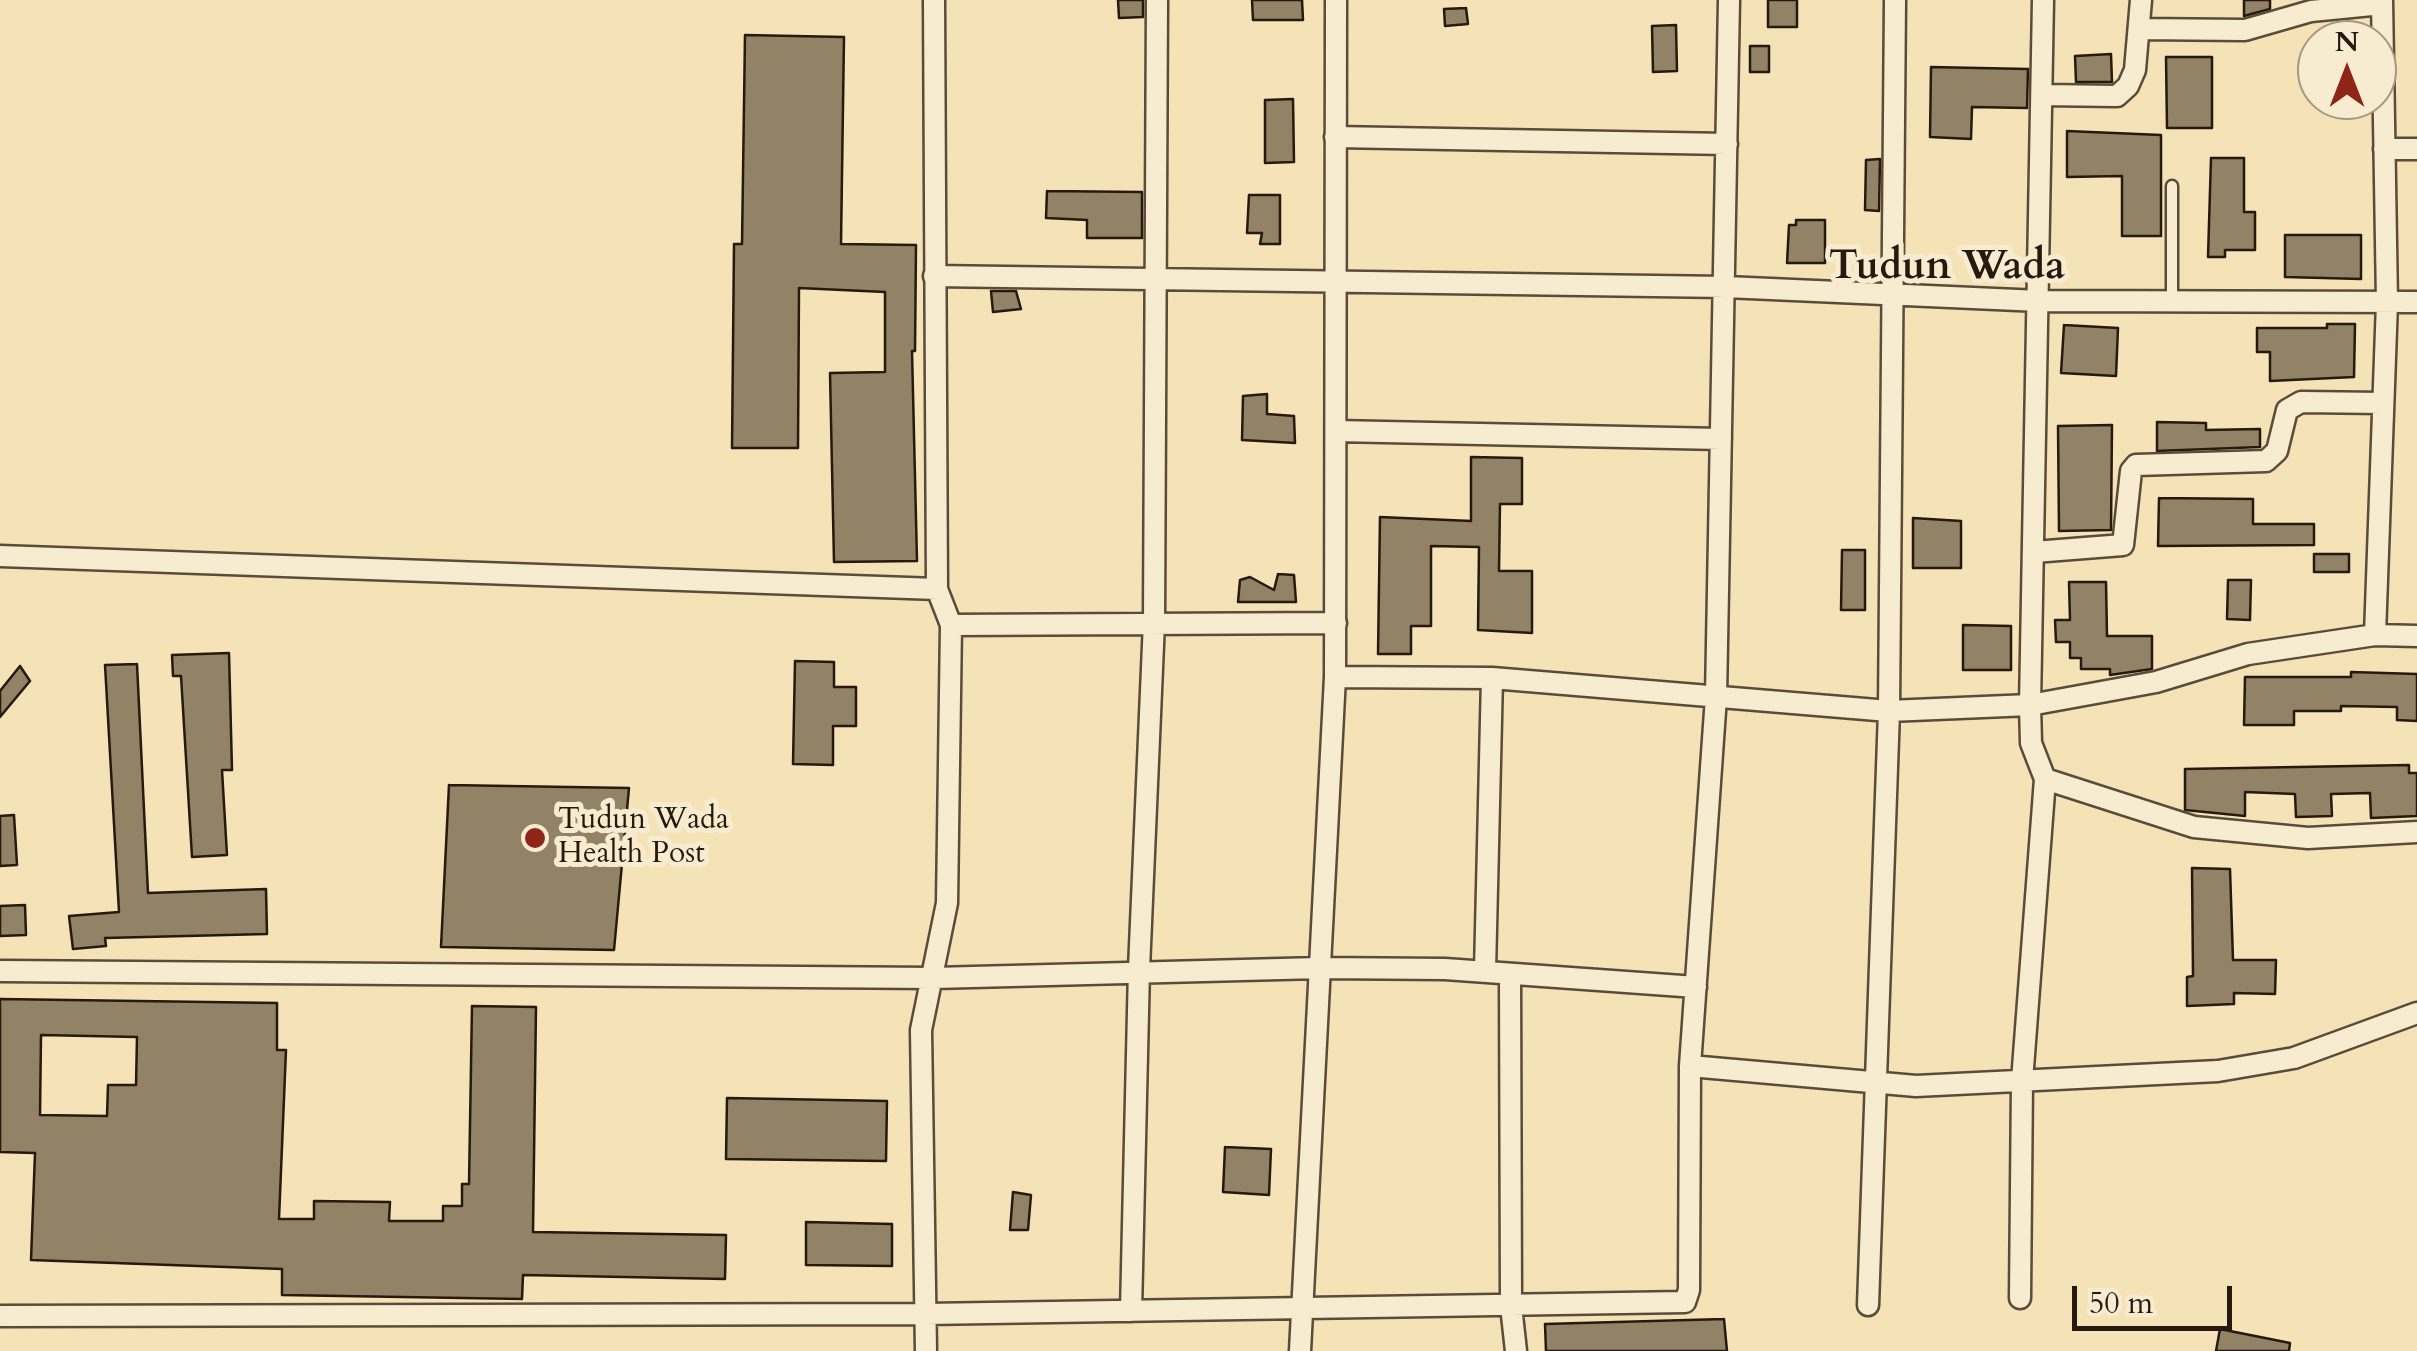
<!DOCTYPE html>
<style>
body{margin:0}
#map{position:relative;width:2417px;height:1351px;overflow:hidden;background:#f5e2b6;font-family:Cardo,serif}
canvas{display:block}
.north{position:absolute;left:2297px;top:20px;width:100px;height:100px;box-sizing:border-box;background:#f8ecd0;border:2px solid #a49883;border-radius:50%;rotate:0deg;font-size:28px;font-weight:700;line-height:40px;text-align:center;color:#261a10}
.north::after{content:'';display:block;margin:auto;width:35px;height:45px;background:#8f2418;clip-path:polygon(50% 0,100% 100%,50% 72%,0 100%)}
.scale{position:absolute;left:2072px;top:1286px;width:160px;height:45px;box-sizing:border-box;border:5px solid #261a10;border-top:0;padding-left:12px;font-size:30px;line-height:35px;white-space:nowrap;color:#261a10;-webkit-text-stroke:8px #f8ecd0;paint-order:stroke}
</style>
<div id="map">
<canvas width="2417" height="1351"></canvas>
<div class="north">N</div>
<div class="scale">50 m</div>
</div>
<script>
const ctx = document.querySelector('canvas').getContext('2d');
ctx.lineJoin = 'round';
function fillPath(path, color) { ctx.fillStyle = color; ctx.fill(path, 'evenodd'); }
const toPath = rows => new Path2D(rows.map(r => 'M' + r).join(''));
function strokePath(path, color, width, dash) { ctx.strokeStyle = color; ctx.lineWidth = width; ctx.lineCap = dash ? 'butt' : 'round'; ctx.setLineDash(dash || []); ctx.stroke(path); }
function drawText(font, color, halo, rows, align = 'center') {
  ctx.font = font + ' Cardo,serif'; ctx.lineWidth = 10; ctx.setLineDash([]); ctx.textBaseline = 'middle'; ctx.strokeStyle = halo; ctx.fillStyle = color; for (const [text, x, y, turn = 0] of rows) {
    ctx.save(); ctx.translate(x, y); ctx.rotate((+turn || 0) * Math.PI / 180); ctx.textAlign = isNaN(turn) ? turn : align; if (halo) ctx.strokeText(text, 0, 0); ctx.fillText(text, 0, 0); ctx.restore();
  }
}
const building = toPath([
 [1118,0,1143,0,1143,17,1119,18,1118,0],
 [1252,0,1302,0,1303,20,1253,20,1252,0],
 [1768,0,1797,0,1797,27,1768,27,1768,0],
 [2244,0,2270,0,2270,9,2244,16,2244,0],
 [1466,8,1468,24,1445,26,1444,9,1466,8],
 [1676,25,1677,71,1653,72,1652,26,1676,25],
 [745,35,844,37,841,244,916,245,915,351,912,351,917,561,834,562,830,373,885,372,885,292,799,288,798,448,732,448,734,244,742,244,745,35],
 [1750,46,1769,46,1769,72,1750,72,1750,46],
 [2111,54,2112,82,2076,82,2075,56,2111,54],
 [2166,57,2212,57,2212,128,2167,128,2166,57],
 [1931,67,2028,69,2027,108,1972,107,1971,139,1930,137,1931,67],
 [1293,99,1294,162,1265,163,1265,100,1293,99],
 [2067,131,2161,135,2161,236,2122,236,2122,176,2067,177,2067,131],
 [2211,158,2244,158,2244,212,2255,212,2255,250,2225,250,2225,257,2208,257,2211,158],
 [1880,159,1879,211,1865,210,1866,160,1880,159],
 [1047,191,1142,192,1142,238,1087,238,1087,220,1046,218,1047,191],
 [1249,195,1280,195,1280,244,1260,244,1262,233,1247,233,1249,195],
 [1796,220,1825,220,1825,263,1787,263,1789,225,1796,225,1796,220],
 [2285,235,2361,235,2361,279,2285,277,2285,235],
 [991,291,1016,291,1021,309,993,312,991,291],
 [2327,324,2355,324,2354,377,2270,381,2270,352,2257,352,2257,328,2327,328,2327,324],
 [2064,325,2118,328,2116,376,2061,373,2064,325],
 [1267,394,1267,414,1294,416,1295,443,1242,440,1243,396,1267,394],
 [2157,422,2206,423,2206,430,2260,429,2260,447,2157,451,2157,422],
 [2112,425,2111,530,2059,531,2058,426,2112,425],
 [1471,457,1522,458,1522,504,1500,504,1499,571,1532,571,1532,633,1478,630,1479,547,1431,546,1431,626,1411,626,1411,654,1378,654,1380,517,1471,521,1471,457],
 [2159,498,2253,499,2253,524,2314,524,2314,545,2158,546,2159,498],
 [1913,518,1961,521,1961,568,1913,568,1913,518],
 [1842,550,1865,550,1865,610,1841,610,1842,550],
 [2314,554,2349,554,2349,572,2314,572,2314,554],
 [1278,574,1294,575,1296,602,1238,602,1240,580,1250,577,1274,590,1278,574],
 [2228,580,2251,580,2250,620,2227,619,2228,580],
 [2069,582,2106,582,2107,636,2152,636,2152,669,2110,675,2110,669,2081,669,2081,658,2070,658,2070,642,2056,642,2055,620,2070,620,2069,582],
 [1963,625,2011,626,2011,670,1963,670,1963,625],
 [229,653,232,770,222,770,227,855,192,857,181,676,173,676,172,655,229,653],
 [795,661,834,662,834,687,856,687,856,726,833,726,833,765,793,764,795,661],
 [137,664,148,893,266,889,267,934,105,938,106,946,73,949,69,916,119,912,105,665,137,664],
 [20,666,30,681,0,717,0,691,20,666],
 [2351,672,2417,674,2417,721,2397,720,2397,707,2341,706,2341,711,2294,711,2294,725,2244,725,2245,677,2351,677,2351,672],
 [2409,765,2409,773,2417,773,2417,816,2371,818,2370,793,2331,794,2332,816,2296,817,2295,794,2245,792,2245,816,2185,810,2185,769,2409,765],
 [449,785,629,788,614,950,441,947,449,785],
 [14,815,17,865,0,866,0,816,14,815],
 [2192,868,2230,869,2233,960,2276,960,2275,994,2234,993,2234,1004,2187,1006,2187,977,2193,976,2192,868],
 [25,905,26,935,0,936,0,906,25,905],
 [0,999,277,1003,277,1050,286,1050,279,1219,314,1219,314,1201,390,1202,389,1221,443,1221,443,1206,462,1206,462,1184,469,1184,472,1006,536,1007,533,1232,726,1235,725,1279,523,1275,522,1299,282,1295,282,1269,31,1260,35,1153,0,1152,0,999],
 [41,1035,137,1037,136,1085,108,1085,107,1116,40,1115,41,1035],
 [727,1098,887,1101,886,1161,726,1159,727,1098],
 [1225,1147,1271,1149,1269,1195,1223,1192,1225,1147],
 [1013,1192,1031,1195,1028,1230,1010,1230,1013,1192],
 [806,1222,892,1224,892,1266,806,1265,806,1222],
 [1724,1319,1727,1351,1546,1351,1545,1324,1724,1319],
 [2220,1329,2290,1343,2289,1351,2216,1351,2220,1329]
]);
fillPath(building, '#928266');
strokePath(building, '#261a10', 2.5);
const service = toPath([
 [2172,186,2172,301]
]);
const minor = toPath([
 [2139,29,2245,30,2311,11,2382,4],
 [2042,95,2117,96,2128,86,2135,70,2141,0],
 [1335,137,1727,144],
 [2384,149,2417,149],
 [934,276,1726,287,2040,301,2417,302],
 [1336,431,1721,439],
 [2034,552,2123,545,2131,471,2136,465,2266,461,2277,451,2287,410,2301,402,2383,403],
 [0,556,937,589],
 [951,625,1336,623],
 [2375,635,2387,302,2382,0],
 [1335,677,1492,678,1889,711,2030,705,2156,682,2248,654,2375,635,2417,636],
 [2045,779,2194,827,2308,838,2417,832],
 [0,971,934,978,1319,968,1445,969,1696,987],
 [1485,971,1492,678],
 [1510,974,1511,1306,1516,1351],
 [1690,1066,1916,1086,2218,1071,2294,1058,2417,1013],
 [2020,1298,2022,1081,2045,779,2031,743,2030,705,2043,0],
 [1868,1305,1889,711,1895,0],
 [1131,1311,1139,969,1154,622,1157,0],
 [0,1316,926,1314,1685,1302,1689,1290,1690,1066,1716,697,1729,0],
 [926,1351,921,1030,947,903,951,625,937,589,934,0],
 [1300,1351,1335,677,1336,0]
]);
strokePath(service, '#5a4c3a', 15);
strokePath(minor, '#5a4c3a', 25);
strokePath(service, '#f8ecd0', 10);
strokePath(minor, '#f8ecd0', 20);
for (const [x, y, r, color] of [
 [535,838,12,"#8f2418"]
]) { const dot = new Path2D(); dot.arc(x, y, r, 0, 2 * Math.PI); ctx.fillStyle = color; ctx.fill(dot); strokePath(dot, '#f8ecd0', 4); }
drawText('30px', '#261a10', '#f8ecd0', [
 ["Tudun Wada",558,821],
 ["Health Post",558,855]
], 'left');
drawText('bold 40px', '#261a10', '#f8ecd0', [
 ["Tudun Wada",1947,269]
]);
</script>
